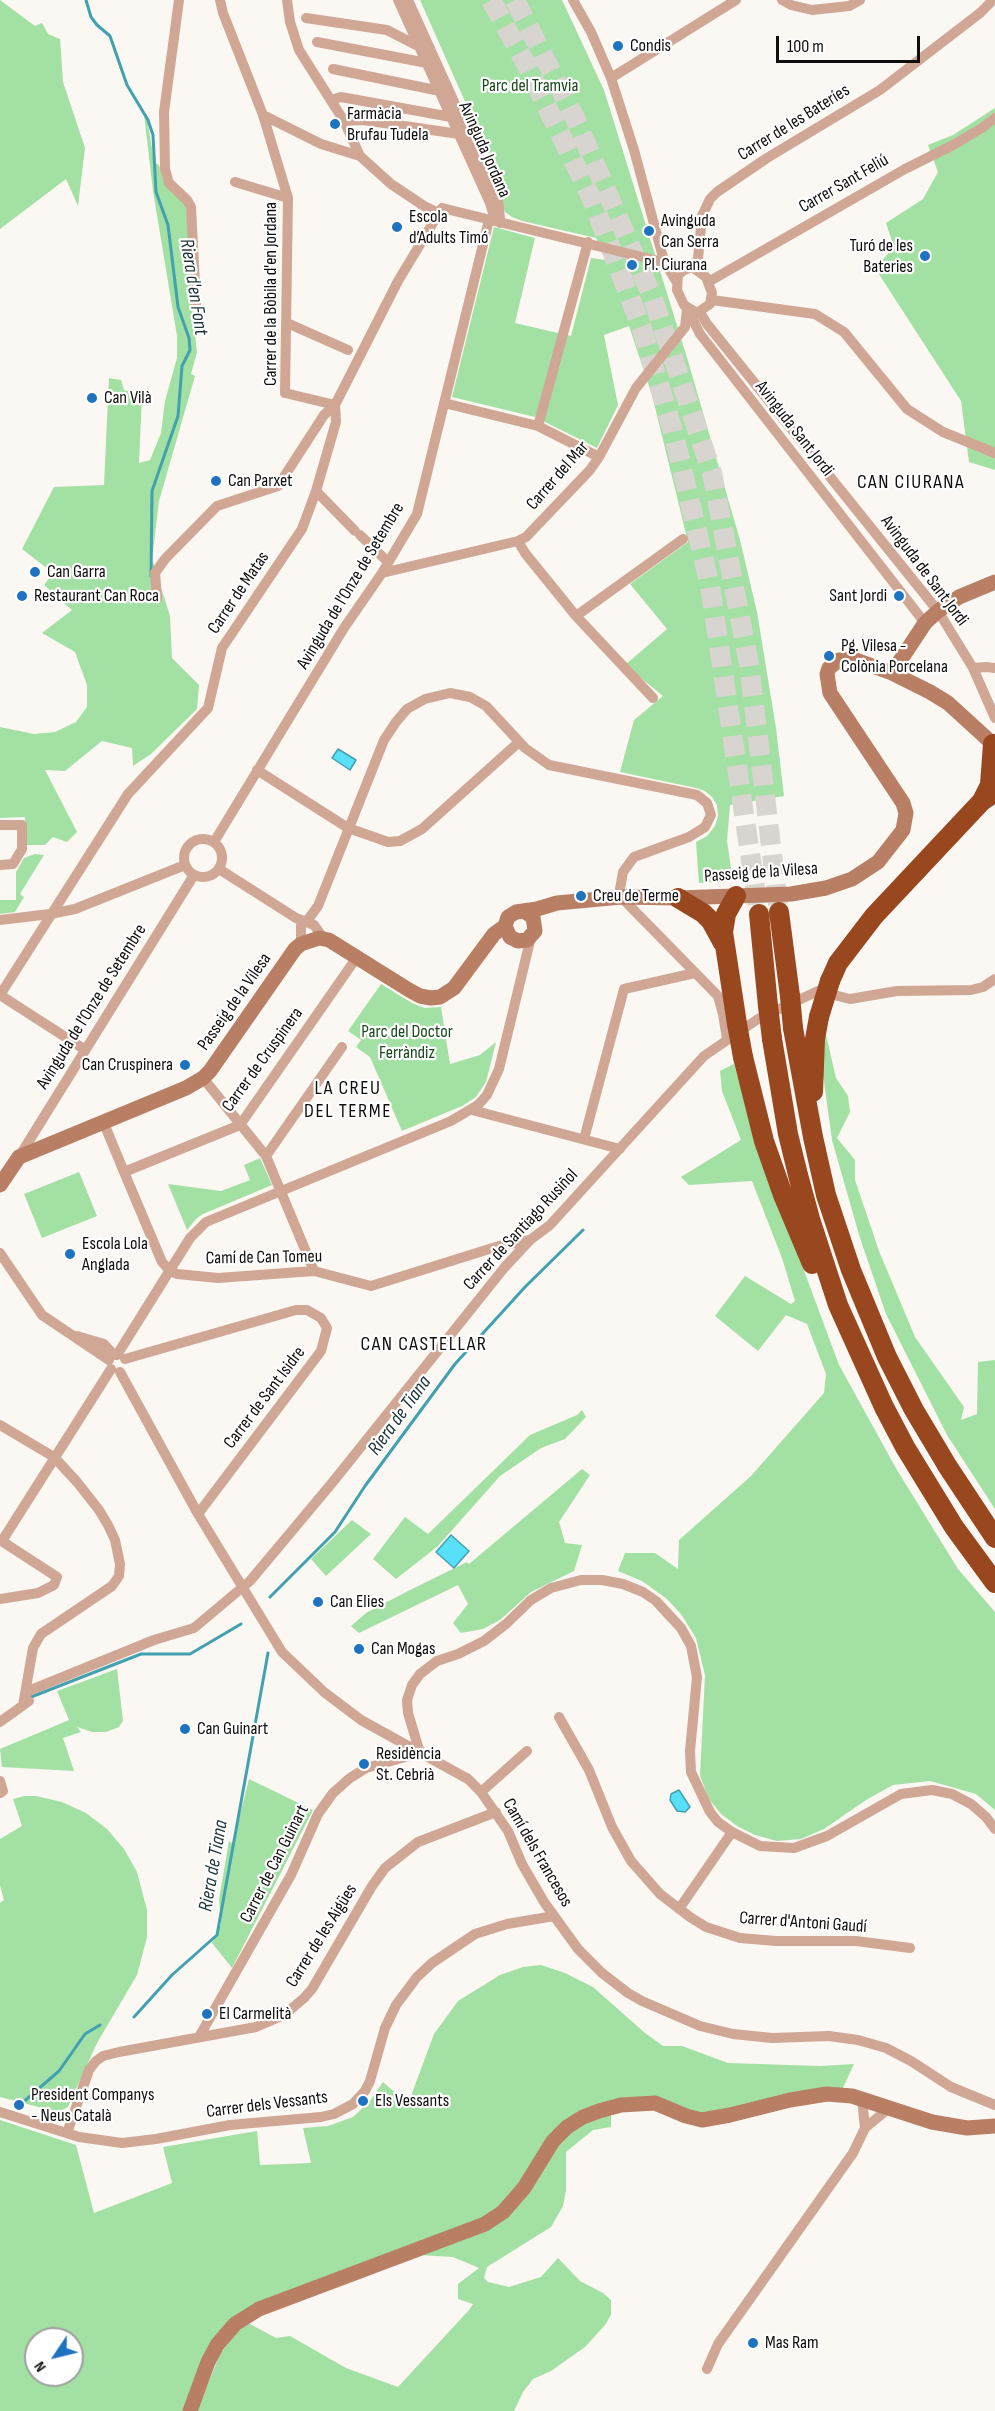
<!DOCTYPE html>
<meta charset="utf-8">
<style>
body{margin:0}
#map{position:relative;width:995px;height:2411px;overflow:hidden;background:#fbf7f2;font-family:"Sofia Sans Condensed",sans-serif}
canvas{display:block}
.north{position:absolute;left:24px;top:2327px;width:60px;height:60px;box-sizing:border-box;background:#fff;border:2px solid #9f9f9e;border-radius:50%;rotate:235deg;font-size:16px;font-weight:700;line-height:24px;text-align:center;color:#100e0d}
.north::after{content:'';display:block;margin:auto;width:21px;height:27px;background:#1e73c1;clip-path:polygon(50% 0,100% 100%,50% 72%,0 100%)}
.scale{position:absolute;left:776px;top:36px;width:144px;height:27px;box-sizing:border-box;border:3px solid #100e0d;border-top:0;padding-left:8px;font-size:18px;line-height:21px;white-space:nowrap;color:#100e0d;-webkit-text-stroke:4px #fff;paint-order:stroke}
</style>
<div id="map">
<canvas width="995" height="2411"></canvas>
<div class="north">N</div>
<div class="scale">100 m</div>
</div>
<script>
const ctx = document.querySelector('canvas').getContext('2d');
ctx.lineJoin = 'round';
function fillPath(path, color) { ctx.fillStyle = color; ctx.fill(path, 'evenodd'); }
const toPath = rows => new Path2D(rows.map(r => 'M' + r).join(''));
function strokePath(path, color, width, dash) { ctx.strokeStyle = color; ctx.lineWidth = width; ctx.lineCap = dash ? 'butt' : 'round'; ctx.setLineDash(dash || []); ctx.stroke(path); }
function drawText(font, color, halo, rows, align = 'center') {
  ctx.font = font + ' "Sofia Sans Condensed",sans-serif'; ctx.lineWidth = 4.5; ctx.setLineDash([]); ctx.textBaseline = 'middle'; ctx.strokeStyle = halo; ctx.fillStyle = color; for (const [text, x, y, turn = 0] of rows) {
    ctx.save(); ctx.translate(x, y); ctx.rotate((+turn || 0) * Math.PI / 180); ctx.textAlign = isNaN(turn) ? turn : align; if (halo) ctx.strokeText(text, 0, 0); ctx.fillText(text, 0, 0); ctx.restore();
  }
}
fillPath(toPath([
 [0,0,35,26,42,23,48,34,60,39,63,82,85,148,78,206,66,179,0,229],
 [420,0,562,0,604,90,688,361,740,540,757,612,776,728,784,796,730,805,727,841,733,881,699,883,696,842,707,836,715,826,718,816,717,805,712,797,705,791,696,788,620,772,634,720,663,696,625,665,667,629,630,584,688,542,652,395,629,326,604,335,618,405,597,448,535,417,452,397,494,227,535,238,515,323,571,336,591,258,606,260,596,238,522,221,512,217,505,212,501,203,507,196],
 [995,108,995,470,969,462,961,401,875,268,894,247,886,223,923,199,938,172,928,145,953,135],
 [144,114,148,124,154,162,159,165,164,183,183,201,188,214,192,308,197,352,191,374,195,376,159,501,152,559,170,616,172,658,199,685,197,709,151,754,133,766,132,748,102,741,65,771,45,770,77,832,67,842,53,837,45,845,26,845,25,817,0,818,0,727,34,734,55,732,76,722,87,707,87,685,75,652,42,633,72,610,44,585,53,573,22,549,54,487,104,485,109,378,121,380,124,390,142,395,139,463,150,460,161,433,165,401,177,358,177,336,153,191],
 [35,854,44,855,20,894,24,897,15,912,0,914,0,900,16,900,16,872,24,858],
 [381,984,412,1003,424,1008,441,1007,450,1064,480,1055,496,1042,486,1082,476,1097,462,1106,402,1131,370,1057,356,1047,361,1040,348,1031],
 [825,1030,836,1078,848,1096,850,1112,837,1138,855,1160,855,1180,879,1251,915,1337,964,1407,961,1420,977,1414,978,1362,995,1360,995,1509,947,1435,886,1314,860,1238,832,1140,822,1067],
 [734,1064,757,1144,839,1365,897,1470,958,1569,995,1612,995,1810,976,1794,930,1781,893,1785,866,1800,824,1829,801,1839,777,1841,755,1835,737,1826,721,1814,709,1799,700,1776,705,1675,696,1638,681,1614,667,1599,642,1581,618,1571,625,1553,655,1553,678,1569,679,1540,751,1476,824,1393,826,1374,807,1324,786,1315,758,1351,715,1316,745,1276,791,1304,795,1301,782,1258,752,1181,689,1185,681,1177,741,1140,722,1091,720,1071],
 [260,1158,272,1185,203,1214,197,1218,187,1230,168,1184,221,1191,250,1180,244,1165],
 [79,1172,97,1216,42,1238,24,1194],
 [582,1410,586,1417,565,1439,541,1448,500,1476,438,1546,396,1579,373,1559,405,1517,428,1534,530,1435,577,1415],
 [582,1469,590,1475,559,1522,565,1543,582,1545,574,1571,531,1592,500,1620,483,1629,461,1633,453,1623,468,1604,458,1585,359,1633,351,1626,366,1613,406,1592,467,1562,469,1564],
 [352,1520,371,1534,326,1576,311,1559],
 [117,1669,123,1721,119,1727,106,1732,92,1732,77,1727,81,1732,63,1738,74,1771,2,1767,0,1749,69,1720,57,1691],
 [249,1779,313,1810,232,1968,212,1943,221,1925,219,1899,229,1841,233,1844],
 [24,1796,36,1796,62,1802,86,1813,107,1829,124,1849,137,1872,147,1910,147,1937,137,1975,97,2043,68,2107,58,2112,0,2097,0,1903,4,1900,0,1885,0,1839,22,1826,13,1799],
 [541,1965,565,1973,593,1987,645,2033,663,2046,682,2046,728,2063,820,2066,854,2064,842,2090,705,2114,683,2109,586,2112,512,2194,486,2217,238,2315,184,2411,0,2411,0,2120,76,2145,94,2213,172,2183,163,2147,257,2131,260,2165,311,2163,303,2128,328,2126,353,2117,370,2101,383,2082,408,2104,434,2034,458,2001,500,1975,523,1967],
 [36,2339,72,2339,72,2375,36,2375],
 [611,2113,611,2127,593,2130,566,2152,566,2190,563,2206,551,2227,487,2267,484,2278,488,2282,509,2287,541,2277,558,2258,580,2281,603,2293,611,2300,611,2315,605,2325,585,2347,551,2371,533,2379,523,2392,514,2411,197,2411,220,2354,237,2332,248,2323,276,2338,290,2336,346,2368,398,2387,469,2310,473,2304,458,2299,458,2284,479,2268,453,2257,419,2255,477,2234,572,2130,586,2122]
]), '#a3e0a3');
const water = toPath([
 [338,749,356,760,350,770,332,758,338,749],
 [451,1535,469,1551,454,1568,436,1552,451,1535],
 [679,1790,690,1807,685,1812,677,1811,670,1800,671,1794,679,1790]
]);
fillPath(water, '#57e0f7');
strokePath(water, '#42a1b1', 1.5);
strokePath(toPath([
 [86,0,91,17,97,25,110,36,127,85,148,120,153,135,156,192,168,225,178,307,189,338,190,350,182,366,178,416,152,491,151,576],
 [270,1597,335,1532,365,1486,455,1364,525,1287,583,1230],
 [31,1697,141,1654,190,1654,241,1624],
 [134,2017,172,1975,217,1935,268,1653],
 [21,2104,59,2071,85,2034,100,2025]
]), '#42a1b1', 3);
strokePath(toPath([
 [491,0,526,64,591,197,642,329,673,431,710,586,759,914],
 [515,0,575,118,652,296,712,473,749,664,779,912]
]), '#d8d4d0', 20, [20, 10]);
strokePath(toPath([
 [179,0,164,112,165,169,169,183,187,200,191,207,196,304],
 [220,0,223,13,263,115,321,144,360,156],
 [287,0,290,22,299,50,344,121,360,156,391,184,424,206,439,213],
 [398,0,490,203,493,213,500,223],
 [408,0,498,199,500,219],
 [573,0,591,32,611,78,634,150,664,261,676,281],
 [782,0,791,5,812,10,849,6,860,0],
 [306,18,387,30,420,47],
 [317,42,427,63],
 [333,69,440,91],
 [611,78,736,0],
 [331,100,341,97,451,117],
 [263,115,288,198,285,393,335,405],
 [344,121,363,120,459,134],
 [235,182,288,198],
 [692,267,698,259,702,216,710,199,717,192,767,158,880,90,980,13,993,0],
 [692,267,706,277,712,293,710,304,697,313,684,305,677,290,678,275,684,270,692,267],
 [710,281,905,169,953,145,982,128,995,118],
 [712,300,815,314,844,332,907,409,943,432,995,453],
 [689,312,700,334,925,623],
 [700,312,707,324,938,611,973,668,995,718],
 [287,323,348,350],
 [444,403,538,426,599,457],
 [538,426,588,242],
 [316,491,355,531],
 [360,535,388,562],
 [518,541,525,553,576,616,653,698],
 [382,573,518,541,526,537,590,470,599,457,636,388,685,327,687,309],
 [157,598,155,573,165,559,217,506,278,486,324,415,335,405],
 [576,616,683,539],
 [973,668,986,667,995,668],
 [257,770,348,828,388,842,400,841,422,829,519,742],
 [0,825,22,825,22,849,13,864,0,865],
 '184 858a19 19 0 1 1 38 0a19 19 0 1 1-38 0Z',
 [214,842,344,628,382,573,417,514,489,220],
 [219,869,296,918,314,925,324,939],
 [0,920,50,914,75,909,185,865],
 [301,944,301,925,307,921,318,906,384,740,396,722,407,709,425,699,450,693,470,697,486,706,525,748,549,765,697,795,707,803,711,815,705,827,689,837,634,857,623,872,620,889,621,897,718,996,723,1014,727,1039],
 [0,995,128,794,208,708,222,648,302,529,316,491,336,422,335,405,398,281,442,208,687,268],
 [0,995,84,1049],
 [203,1078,266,1156,314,1271],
 [472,1110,620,1149],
 [103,1121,124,1172,240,1125,357,957],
 [584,1139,624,989,695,973],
 [266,1156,342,1047],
 [19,1157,194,875],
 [124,1172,162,1262,170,1271,177,1274,218,1278,314,1271,371,1286,499,1246,530,1240],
 [0,1253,42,1315,109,1360],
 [77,1336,104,1344,114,1355],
 [117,1355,190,1238,206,1222,451,1121,478,1105,487,1095,499,1069,531,937],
 [125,1359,296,1310,307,1310,321,1318,327,1328,321,1351,198,1514],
 [120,1372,198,1514,282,1652,324,1692,361,1720,468,1779,481,1792,508,1831,522,1864,544,1902,578,1949,602,1973,628,1993,642,2001,700,2026,733,2034,772,2038,829,2036,858,2040,886,2048,911,2061,951,2087,995,2105],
 [0,1425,54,1457,77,1482,99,1510,108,1525,115,1540,120,1564,119,1576,112,1586,41,1634,33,1648,23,1705],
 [0,1540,57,1577,54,1585,38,1593,0,1599],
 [2,1541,111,1369],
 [26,1692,154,1640,194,1628,250,1581,332,1483,504,1268,530,1240,550,1225,704,1056,758,1019,818,991,850,999,897,991,971,990,983,987,995,979],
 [559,1717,589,1770,612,1827,631,1861,660,1894,690,1917,706,1927,740,1938,776,1941,856,1941,910,1948],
 [0,1722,29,1701],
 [420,1753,408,1713,407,1700,412,1685,420,1674,437,1661,458,1654,484,1641,506,1624,531,1600,551,1588,581,1580,602,1580,623,1584,643,1592,656,1601,681,1628,691,1646,697,1677,690,1751,691,1772,710,1812,718,1822,732,1832,760,1846,794,1848,827,1836,901,1794,932,1790,952,1794,971,1804,986,1817,995,1829],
 [0,1781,3,1791,0,1793],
 [481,1792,527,1751],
 [679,1909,732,1832],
 [199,2037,291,1875,318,1814,333,1793,350,1778,366,1768,420,1753],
 [862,2099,865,2128],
 [0,2112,79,2137,122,2143,156,2139,230,2125,321,2117,334,2114,353,2104,365,2091,370,2081,385,2028,396,2005,417,1977,432,1963,475,1934,507,1924,554,1916],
 [67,2133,89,2070,96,2061,103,2056,119,2052,256,2027,284,2015,304,1998,312,1989,372,1886,385,1868,418,1842,496,1812],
 [707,2369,718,2344,853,2153,865,2128,888,2109]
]), '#d0a795', 10);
strokePath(toPath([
 [892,673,925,623,938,611,959,597,995,582],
 [525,912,533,917,535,931,527,940,518,941,510,937,505,926,508,917,516,912,537,909,557,903,621,897,678,898,791,894,826,888,852,879,878,862,903,830,906,813,903,803,830,693,827,674,829,668,839,660,853,659,892,673,930,692,948,703,995,746],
 [0,1185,19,1157,186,1088,203,1078,210,1071,295,949,301,944,319,938,329,940,409,990,420,996,431,998,440,997,454,988,494,934,505,926],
 [190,2411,208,2362,217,2345,235,2324,259,2309,485,2224,503,2212,524,2188,553,2141,567,2127,583,2117,599,2111,621,2105,655,2103,686,2116,702,2120,730,2115,790,2100,827,2094,852,2096,932,2122,967,2128,995,2126]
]), '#b97f65', 15);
strokePath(toPath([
 [982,801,990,785,993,744],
 [736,896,726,914,723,932,737,1024],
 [678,898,703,913,711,921,723,943],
 [779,912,790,996],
 [759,914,768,1006],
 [830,981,838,963,874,916,982,801,995,792],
 [793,1028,813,1137,826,1195,851,1270,887,1357,914,1410,948,1467,995,1538],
 [772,1039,788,1134,798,1175,810,1219,838,1305,884,1407,905,1447,954,1527,995,1583],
 [743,1057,764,1141,783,1195,812,1264],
 [813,1092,815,1039,819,1017]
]), '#98471e', 20);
strokePath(toPath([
 [790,996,793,1028],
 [768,1006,772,1039],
 [819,1017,830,981],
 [737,1024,743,1057]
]), '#98471e', 20);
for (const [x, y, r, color] of [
 [618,46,6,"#1e73c1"],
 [335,124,6,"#1e73c1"],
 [397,227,6,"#1e73c1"],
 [649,231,6,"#1e73c1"],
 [925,256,6,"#1e73c1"],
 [632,265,6,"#1e73c1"],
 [92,398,6,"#1e73c1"],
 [216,481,6,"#1e73c1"],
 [35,572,6,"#1e73c1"],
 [22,596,6,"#1e73c1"],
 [899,596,6,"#1e73c1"],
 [829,656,6,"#1e73c1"],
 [581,896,6,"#1e73c1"],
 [185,1065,6,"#1e73c1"],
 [70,1254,6,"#1e73c1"],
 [318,1602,6,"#1e73c1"],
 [359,1649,6,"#1e73c1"],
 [185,1729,6,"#1e73c1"],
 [364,1764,6,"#1e73c1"],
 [207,2014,6,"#1e73c1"],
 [363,2101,6,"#1e73c1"],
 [19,2105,6,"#1e73c1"],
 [753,2343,6,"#1e73c1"]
]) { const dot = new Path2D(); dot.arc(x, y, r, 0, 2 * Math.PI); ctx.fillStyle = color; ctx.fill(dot); strokePath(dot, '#fff', 2); }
drawText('18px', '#100e0d', '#fff', [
 ["Condis",630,46],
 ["Farmàcia",347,114],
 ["Brufau Tudela",347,135],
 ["Escola",409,217],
 ["d’Adults Timó",409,238],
 ["Avinguda",661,221],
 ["Can Serra",661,242],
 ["Turó de les",913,246,"right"],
 ["Bateries",913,267,"right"],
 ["Pl. Ciurana",644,265],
 ["Can Vilà",104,398],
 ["Can Parxet",228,481],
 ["Can Garra",47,572],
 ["Restaurant Can Roca",34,596],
 ["Sant Jordi",887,596,"right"],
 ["Pg. Vilesa -",841,646],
 ["Colònia Porcelana",841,667],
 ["Creu de Terme",593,896],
 ["Can Cruspinera",173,1065,"right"],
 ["Escola Lola",82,1244],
 ["Anglada",82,1265],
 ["Can Elies",330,1602],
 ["Can Mogas",371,1649],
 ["Can Guinart",197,1729],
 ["Residència",376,1754],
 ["St. Cebrià",376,1775],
 ["El Carmelità",219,2014],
 ["President Companys",31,2095],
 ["- Neus Català",31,2116],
 ["Els Vessants",375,2101],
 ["Mas Ram",765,2343]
], 'left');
drawText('18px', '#18491c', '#fff', [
 ["Parc del Tramvia",530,86],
 ["Parc del Doctor",407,1032],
 ["Ferràndiz",407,1053]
]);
drawText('18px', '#100e0d', '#fff', [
 ["Carrer de les Bateríes",794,123,-32],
 ["Avinguda Jordana",484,150,66],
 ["Carrer Sant Feliú",844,184,-30],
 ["Carrer de la Bòbila d'en Jordana",271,294,-90],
 ["Avinguda Sant Jordi",794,429,52],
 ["Carrer del Mar",558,476,-49],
 ["Avinguda de Sant Jordi",924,571,53],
 ["Avinguda de l'Onze de Setembre",351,586,-59],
 ["Carrer de Matas",239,593,-56],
 ["Passeig de la Vilesa",761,873,-4],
 ["Passeig de la Vilesa",235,1002,-55],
 ["Avinguda de l'Onze de Setembre",92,1007,-58],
 ["Carrer de Cruspinera",263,1060,-54],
 ["Carrer de Santiago Rusiñol",521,1230,-47],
 ["Camí de Can Tomeu",264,1258,-1],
 ["Carrer de Sant Isidre",265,1398,-53],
 ["Camí dels Francesos",537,1853,60],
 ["Carrer de Can Guinart",275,1864,-63],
 ["Carrer d'Antoni Gaudí",803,1923,4],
 ["Carrer de les Aigües",322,1936,-58],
 ["Carrer dels Vessants",267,2105,-7]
]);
drawText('italic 20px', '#1e363a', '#fff', [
 ["Riera d'en Font",193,287,81],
 ["Riera de Tiana",400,1416,-54],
 ["Riera de Tiana",214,1866,-80]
]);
ctx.letterSpacing = '1.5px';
drawText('20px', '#100e0d', '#fff', [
 ["CAN CIURANA",911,483],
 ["LA CREU",348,1089],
 ["DEL TERME",348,1112],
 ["CAN CASTELLAR",424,1345]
]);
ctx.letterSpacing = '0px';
</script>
